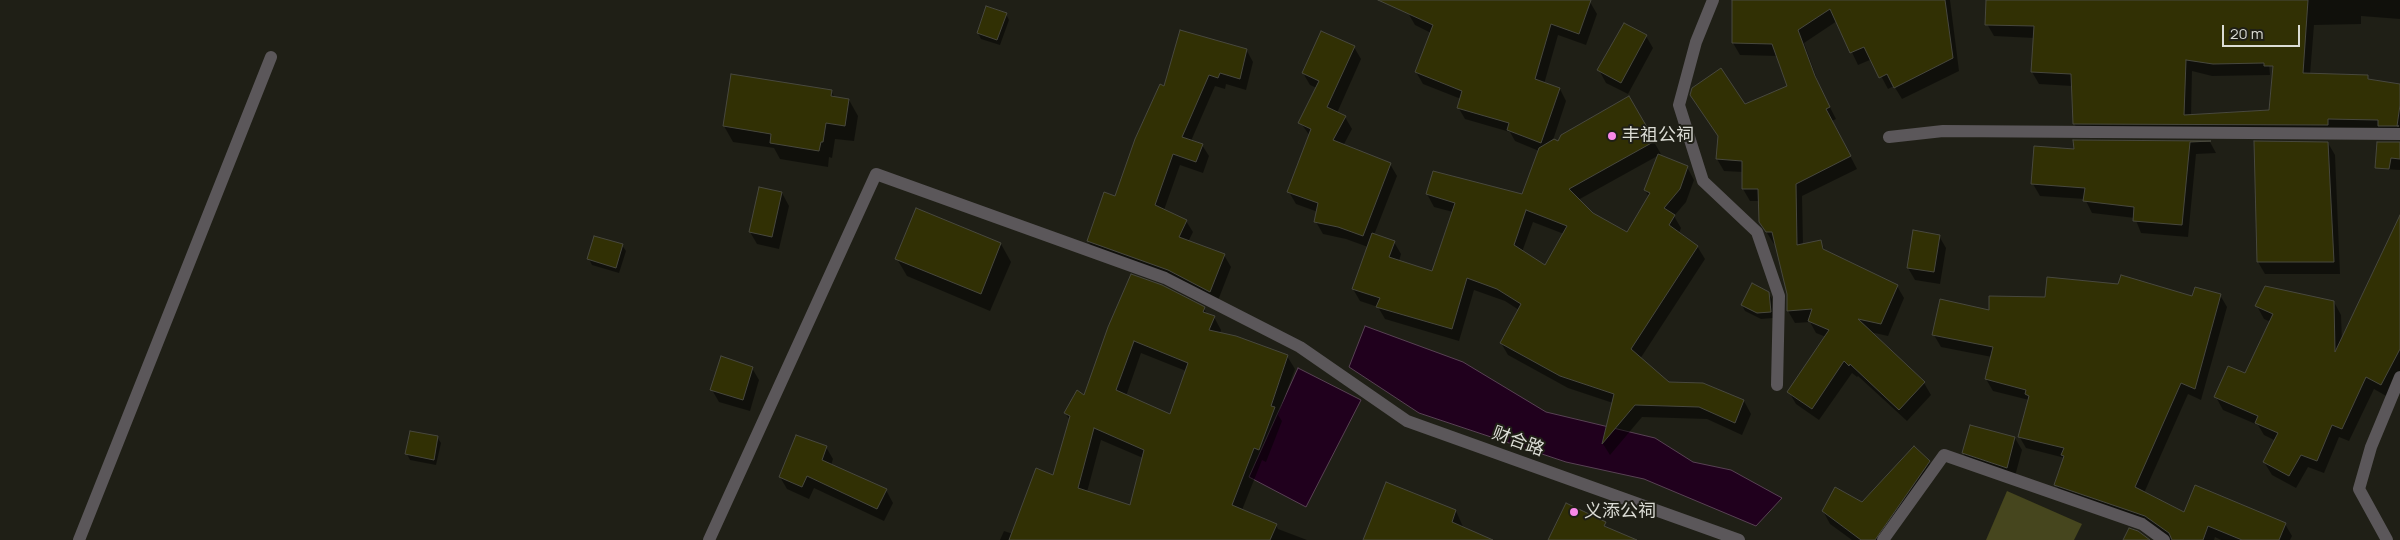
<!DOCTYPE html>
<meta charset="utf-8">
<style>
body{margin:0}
#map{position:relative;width:2400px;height:540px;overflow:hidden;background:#1f1f16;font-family:Manrope,sans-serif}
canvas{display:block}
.scale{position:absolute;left:2222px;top:25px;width:78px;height:22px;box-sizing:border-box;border:2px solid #dbdcd5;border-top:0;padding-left:6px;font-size:15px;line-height:18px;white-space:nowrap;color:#dbdcd5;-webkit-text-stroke:4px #1f1f16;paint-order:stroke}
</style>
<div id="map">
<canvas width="2400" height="540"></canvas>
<div class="scale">20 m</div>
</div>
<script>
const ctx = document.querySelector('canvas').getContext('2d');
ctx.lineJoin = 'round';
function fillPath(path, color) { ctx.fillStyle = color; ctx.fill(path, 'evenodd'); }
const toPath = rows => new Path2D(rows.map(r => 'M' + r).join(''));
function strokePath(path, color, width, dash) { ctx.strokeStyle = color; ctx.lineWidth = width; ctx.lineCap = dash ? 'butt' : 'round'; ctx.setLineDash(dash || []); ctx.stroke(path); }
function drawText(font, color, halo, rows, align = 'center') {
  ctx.font = font + ' Manrope,"Noto Sans SC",sans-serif'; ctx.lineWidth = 4; ctx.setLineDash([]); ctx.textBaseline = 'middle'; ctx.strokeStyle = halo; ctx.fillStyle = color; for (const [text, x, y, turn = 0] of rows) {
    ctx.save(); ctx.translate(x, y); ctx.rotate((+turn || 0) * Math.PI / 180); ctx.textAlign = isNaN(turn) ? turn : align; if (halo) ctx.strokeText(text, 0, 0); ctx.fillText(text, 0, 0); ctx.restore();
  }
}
fillPath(toPath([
 [2007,491,2082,524,2074,540,1986,540]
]), '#46461e');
const water = toPath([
 [1365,326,1463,362,1546,412,1655,438,1693,462,1731,470,1782,498,1756,526,1644,479,1566,462,1419,413,1349,367,1365,326],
 [1298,368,1361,400,1306,507,1249,477,1298,368]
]);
fillPath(water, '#20001d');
strokePath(water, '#584254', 1);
fillPath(toPath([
 [1414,0,1590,2,1597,14,1586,45,1558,35,1544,84,1560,89,1566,101,1553,140,1559,142,1628,98,1661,154,1578,200,1592,214,1628,234,1649,197,1645,190,1687,167,1694,180,1686,202,1674,216,1681,228,1679,233,1697,246,1705,259,1640,359,1669,383,1703,384,1744,401,1751,414,1742,435,1707,419,1642,417,1610,455,1603,444,1613,403,1568,388,1508,355,1501,343,1519,310,1505,301,1474,290,1459,341,1385,319,1378,307,1360,301,1353,289,1368,247,1346,239,1323,234,1316,222,1318,212,1296,204,1289,192,1310,136,1300,122,1317,88,1310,85,1303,73,1354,47,1361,59,1337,113,1345,117,1352,129,1343,146,1390,164,1397,176,1374,235,1394,242,1401,254,1399,261,1432,272,1453,212,1434,207,1427,194,1522,196,1539,151,1515,141,1510,132,1465,119,1458,107,1461,99,1423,84,1416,72,1431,33,1415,25,1408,13],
 [1533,222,1564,234,1545,267,1522,252],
 [1734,0,1950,0,1959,71,1902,99,1894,86,1888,89,1872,59,1858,65,1837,21,1804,43,1821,90,1836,119,1832,121,1857,169,1802,196,1803,245,1821,242,1826,252,1897,286,1904,298,1888,336,1870,332,1924,383,1931,395,1907,421,1858,376,1857,377,1852,373,1819,420,1796,404,1789,392,1826,337,1816,333,1810,322,1795,323,1788,311,1788,294,1776,244,1774,244,1760,222,1759,201,1750,201,1743,189,1743,172,1724,171,1717,159,1745,106,1788,87,1777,56,1740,55,1733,43],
 [1987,0,2263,0,2270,75,2212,76,2192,71,2191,116,2270,111,2288,0,2400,0,2400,19,2361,16,2361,24,2314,25,2310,75,2367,76,2370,81,2400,86,2400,138,2081,136,2074,123,2072,86,2039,84,2032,72,2034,38,1994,36,1987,24],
 [1006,14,1009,20,1000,45,981,39,978,33],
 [1181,32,1247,51,1253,62,1246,90,1226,84,1225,89,1215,86,1191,141,1202,145,1209,156,1203,173,1180,165,1164,210,1186,221,1193,232,1188,242,1224,255,1231,267,1217,303,1095,253,1088,241,1116,197,1165,87],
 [1646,36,1653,48,1628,94,1606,83,1599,70],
 [831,91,835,98,849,100,858,116,854,141,835,139,832,158,829,157,828,167,780,159,774,148,733,142,724,126],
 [2075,141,2210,142,2216,153,2196,154,2188,237,2141,233,2135,218,2092,213,2085,199,2040,196,2033,184,2075,150],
 [2328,143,2335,155,2340,274,2265,274,2258,262],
 [2400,143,2400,170,2384,169,2377,157],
 [782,193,789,206,779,249,757,244,750,232],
 [917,210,1001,244,1011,262,990,311,907,276,897,259],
 [1939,236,1946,248,1940,284,1915,280,1908,268],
 [622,245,626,251,619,273,592,265,589,259],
 [2400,251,2400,374,2388,397,2374,389,2349,441,2339,437,2324,473,2308,467,2296,488,2272,475,2264,462,2276,441,2264,435,2258,425,2223,410,2216,397,2245,375,2271,322,2264,319,2257,306,2334,302,2341,315,2342,342],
 [1768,293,1772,299,1773,318,1761,319,1745,311,1742,305],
 [2220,295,2227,307,2201,400,2188,394,2144,493,2185,514,2285,524,2292,536,2290,540,2221,540,2215,537,2214,540,2170,540,2063,497,2056,485,2065,458,2026,448,2019,436,2029,400,1993,391,1986,379,1992,357,1941,347,1934,335,1990,312],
 [1204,308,1207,315,1214,317,1221,330,1220,334,1287,356,1295,369,1278,415,1282,421,1266,462,1262,460,1242,510,1276,525,1278,529,1307,540,1000,540,1004,531,1013,534,1054,477,1070,420,1065,413,1085,397,1109,328],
 [1141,353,1186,371,1171,416,1126,396],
 [1101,440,1143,458,1131,507,1087,492],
 [752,368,759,380,750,411,719,402,712,390],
 [437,437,441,443,436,465,410,460,407,454],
 [2015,438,2022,450,2014,480,1970,465,1963,453],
 [826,447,833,459,831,465,886,490,893,503,884,521,814,488,809,499,787,489,780,477],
 [1929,462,1936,474,1888,540,1852,540,1830,524,1823,511,1863,503],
 [1456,511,1464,529,1490,540,1369,540]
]), '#0007');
const building = toPath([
 [1378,0,1591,0,1579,34,1551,24,1535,79,1560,88,1541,143,1507,130,1509,123,1457,108,1462,91,1415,72,1433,25,1378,0],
 [1732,0,1945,0,1953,58,1894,88,1887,74,1879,78,1864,47,1850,53,1830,9,1798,30,1815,76,1830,107,1826,109,1851,156,1796,184,1797,245,1821,240,1823,249,1898,285,1881,324,1858,319,1925,382,1899,410,1850,364,1849,366,1844,361,1812,409,1787,392,1829,330,1808,321,1812,309,1787,311,1787,294,1772,232,1766,232,1759,222,1758,189,1742,189,1742,161,1716,159,1718,136,1690,95,1692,88,1721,68,1745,104,1787,86,1772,44,1732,43,1732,0],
 [1986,0,2308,0,2303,73,2368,75,2368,79,2400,84,2400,105,2397,126,2399,126,2378,126,2378,120,2328,119,2328,125,2073,124,2071,74,2031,72,2034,26,1985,25,1986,0],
 [2186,60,2213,64,2264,63,2264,66,2273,66,2269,110,2184,115,2186,60],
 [986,6,1007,13,997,40,977,33,986,6],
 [1624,23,1647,35,1621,83,1597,70,1624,23],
 [1180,30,1247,49,1240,79,1220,73,1218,78,1209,75,1182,137,1203,144,1196,162,1173,154,1155,205,1187,220,1179,237,1225,254,1210,292,1168,270,1087,241,1104,192,1115,196,1135,139,1160,84,1164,86,1180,30],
 [1321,31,1355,46,1327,107,1346,116,1333,140,1391,163,1363,236,1338,227,1314,222,1318,203,1287,192,1311,129,1298,123,1319,81,1302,73,1321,31],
 [731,74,832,90,831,96,849,99,845,126,826,123,823,142,821,142,819,151,770,143,771,134,723,126,731,74],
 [1629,96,1655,141,1569,189,1593,213,1627,232,1650,193,1644,190,1658,154,1688,166,1680,189,1664,208,1675,215,1669,225,1698,246,1631,349,1669,382,1703,383,1744,400,1735,423,1699,407,1635,405,1602,444,1614,394,1560,376,1500,343,1521,304,1497,289,1467,278,1452,329,1376,307,1380,298,1352,289,1372,233,1395,241,1389,257,1432,271,1455,203,1426,194,1433,171,1522,194,1539,148,1554,139,1558,141,1561,135,1629,96],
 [1526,210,1567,226,1545,265,1514,245,1526,210],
 [2073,140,2211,141,2190,142,2182,225,2133,221,2134,207,2083,201,2085,188,2031,184,2034,146,2074,149,2073,140],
 [2254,141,2328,142,2334,262,2257,262,2254,141],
 [2377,142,2400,142,2400,159,2391,158,2389,169,2375,168,2377,142],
 [759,187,782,192,772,237,749,232,759,187],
 [916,208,1001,243,981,294,895,259,916,208],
 [2400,215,2400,349,2381,385,2366,377,2342,429,2332,425,2317,461,2301,455,2289,476,2263,462,2278,433,2255,423,2258,416,2214,397,2228,366,2245,373,2273,314,2255,306,2265,286,2334,301,2335,352,2400,215],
 [1913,230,1940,235,1934,272,1907,268,1913,230],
 [594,236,623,244,616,268,587,259,594,236],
 [1131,274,1162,285,1205,307,1203,312,1215,316,1209,330,1236,336,1288,355,1271,406,1275,407,1259,450,1254,448,1232,505,1277,524,1270,540,1009,540,1036,468,1053,475,1070,416,1064,413,1077,390,1084,395,1108,327,1131,274],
 [1134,341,1188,363,1170,414,1116,390,1134,341],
 [1094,428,1144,450,1130,505,1078,488,1094,428],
 [2121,275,2192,296,2195,287,2221,294,2195,389,2181,383,2135,487,2184,512,2195,485,2286,523,2279,540,2242,540,2208,526,2203,540,2172,540,2169,533,2145,516,2054,485,2064,456,2061,455,2064,448,2018,437,2029,396,2025,394,2026,390,1985,379,1993,347,1932,335,1940,299,1989,310,1989,296,2045,297,2047,277,2118,284,2121,275],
 [1752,283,1769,292,1771,312,1757,313,1741,305,1752,283],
 [721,356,753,367,743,400,710,390,721,356],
 [1970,425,2015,437,2007,468,1962,453,1970,425],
 [410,431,438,436,434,460,405,454,410,431],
 [796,435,827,446,822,460,887,489,877,509,807,476,802,487,779,477,796,435],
 [1914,446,1930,461,1875,540,1861,540,1822,511,1835,487,1862,502,1914,446],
 [1386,482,1456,510,1452,522,1493,540,1363,540,1386,482],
 [1566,503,1606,522,1604,526,1637,540,1548,540,1566,503],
 [2129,528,2138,531,2150,540,2123,540,2129,528]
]);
fillPath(building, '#313004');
strokePath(building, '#48483e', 1);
strokePath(toPath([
 [1713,0,1696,42,1679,105,1703,181,1757,232,1779,296,1777,385],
 [1889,137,1943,131,2400,134],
 [79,540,271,57],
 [709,540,876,174,1165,278,1300,347,1407,421,1739,540],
 [1883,540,1944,455,2142,524,2164,540],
 [2387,540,2359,489,2371,447,2400,377]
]), '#5b575a', 12);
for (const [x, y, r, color] of [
 [1612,136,5,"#f988e9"],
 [1574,512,5,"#f988e9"]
]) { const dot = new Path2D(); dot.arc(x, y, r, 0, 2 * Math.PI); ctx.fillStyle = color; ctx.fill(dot); strokePath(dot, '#1f1f16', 2); }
drawText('18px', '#dbdcd5', '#1f1f16', [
 ["丰祖公祠",1622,136],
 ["义添公祠",1584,512]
], 'left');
drawText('18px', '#dbdcd5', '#1f1f16', [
 ["财合路",1518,442,20]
]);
</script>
